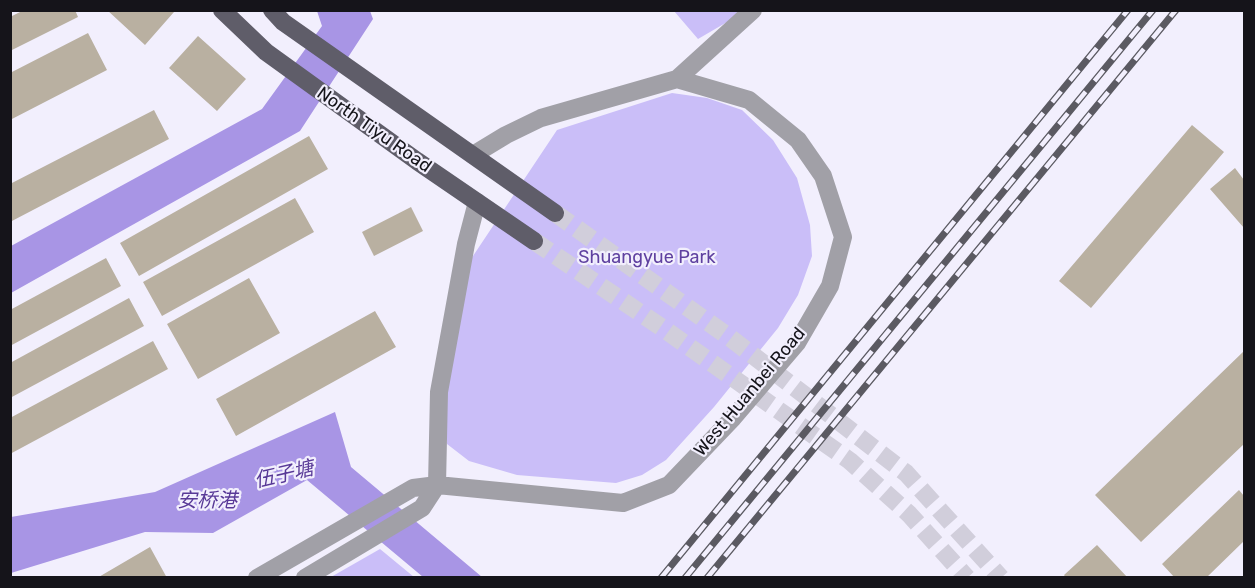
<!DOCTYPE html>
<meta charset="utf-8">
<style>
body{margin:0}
#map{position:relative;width:1255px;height:588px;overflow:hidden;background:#f2effd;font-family:Rubik,sans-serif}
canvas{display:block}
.frame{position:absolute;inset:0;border:12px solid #15141a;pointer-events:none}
</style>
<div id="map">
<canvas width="1255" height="588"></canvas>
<div class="frame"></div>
</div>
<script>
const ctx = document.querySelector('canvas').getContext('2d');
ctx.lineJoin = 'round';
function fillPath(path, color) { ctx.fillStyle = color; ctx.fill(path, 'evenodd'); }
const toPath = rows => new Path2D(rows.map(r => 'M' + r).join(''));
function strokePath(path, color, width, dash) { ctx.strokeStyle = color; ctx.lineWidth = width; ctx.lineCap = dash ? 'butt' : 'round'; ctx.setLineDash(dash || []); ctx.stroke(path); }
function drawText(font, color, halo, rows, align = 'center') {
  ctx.font = font + ' Rubik,"Noto Sans SC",sans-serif'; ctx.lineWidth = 4.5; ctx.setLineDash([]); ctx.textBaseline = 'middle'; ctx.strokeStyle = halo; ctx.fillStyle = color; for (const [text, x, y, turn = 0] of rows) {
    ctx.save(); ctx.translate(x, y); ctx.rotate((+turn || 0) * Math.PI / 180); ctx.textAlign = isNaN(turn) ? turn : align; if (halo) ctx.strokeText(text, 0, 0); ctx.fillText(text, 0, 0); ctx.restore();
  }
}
fillPath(toPath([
 [674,11,746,11,698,39],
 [672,93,707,98,742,110,773,140,797,178,810,225,812,256,798,295,778,328,714,407,666,460,642,475,616,483,517,475,469,461,447,444,446,389,471,259,557,130],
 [380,549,414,577,331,577]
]), '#cabef8');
fillPath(toPath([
 [317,11,370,11,373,19,300,131,11,293,11,246,262,109,322,26],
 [335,412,351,467,482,577,423,577,307,480,213,533,145,532,11,573,11,517,155,492]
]), '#a895e5');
fillPath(toPath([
 [24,10,75,10,78,17,10,51,10,17],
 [107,10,172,10,174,12,145,45],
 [88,33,107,70,10,120,10,73],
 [198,36,246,79,217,111,169,68],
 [154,110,169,139,10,222,10,184],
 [1192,125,1224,152,1091,308,1059,281],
 [309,136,328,169,139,276,120,243],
 [1235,168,1244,180,1244,228,1210,189],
 [295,198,314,232,162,316,143,282],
 [411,207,423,231,374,256,362,232],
 [106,258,121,286,10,346,10,310],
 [249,278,280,333,198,379,167,324],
 [129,298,144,326,10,398,10,363],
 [375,311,396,347,236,436,216,399],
 [153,341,168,369,10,454,10,418],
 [1244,351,1244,444,1141,542,1095,495],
 [1239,490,1244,496,1244,541,1206,578,1175,578,1162,564],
 [1097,545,1128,578,1066,578,1064,575],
 [150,547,167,578,97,578]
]), '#b9b0a1');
strokePath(toPath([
 [555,213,729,337,906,473,1001,578],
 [534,241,664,329,850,461,909,514,967,578]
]), '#d1cedb', 18, [18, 9]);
strokePath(toPath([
 [677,79,753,10],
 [257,578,413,488,437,485,623,503,669,485,733,418,797,343,830,286,843,237,823,176,798,140,749,100,677,79,541,118,506,135,473,155],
 [305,578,422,508,437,485,439,392,466,244,477,202]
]), '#a1a0a7', 18);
strokePath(toPath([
 [222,10,266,52,417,161,534,241],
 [272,10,283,22,555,213]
]), '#5f5d69', 18);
const rail = toPath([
 [661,578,1128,10],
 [685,578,1153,10],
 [707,578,1176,10]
]);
strokePath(rail, '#5b5a62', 7);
strokePath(rail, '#f2effd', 4.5, [14]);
drawText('18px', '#15141a', '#f2effd', [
 ["North Tiyu Road",374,130,35],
 ["West Huanbei Road",750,392,-50]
]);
drawText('18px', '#5f41a0', '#f2effd', [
 ["Shuangyue Park",647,258]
]);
drawText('italic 20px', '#583997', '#f2effd', [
 ["伍子塘",284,475,-13],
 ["安桥港",207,501]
]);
</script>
